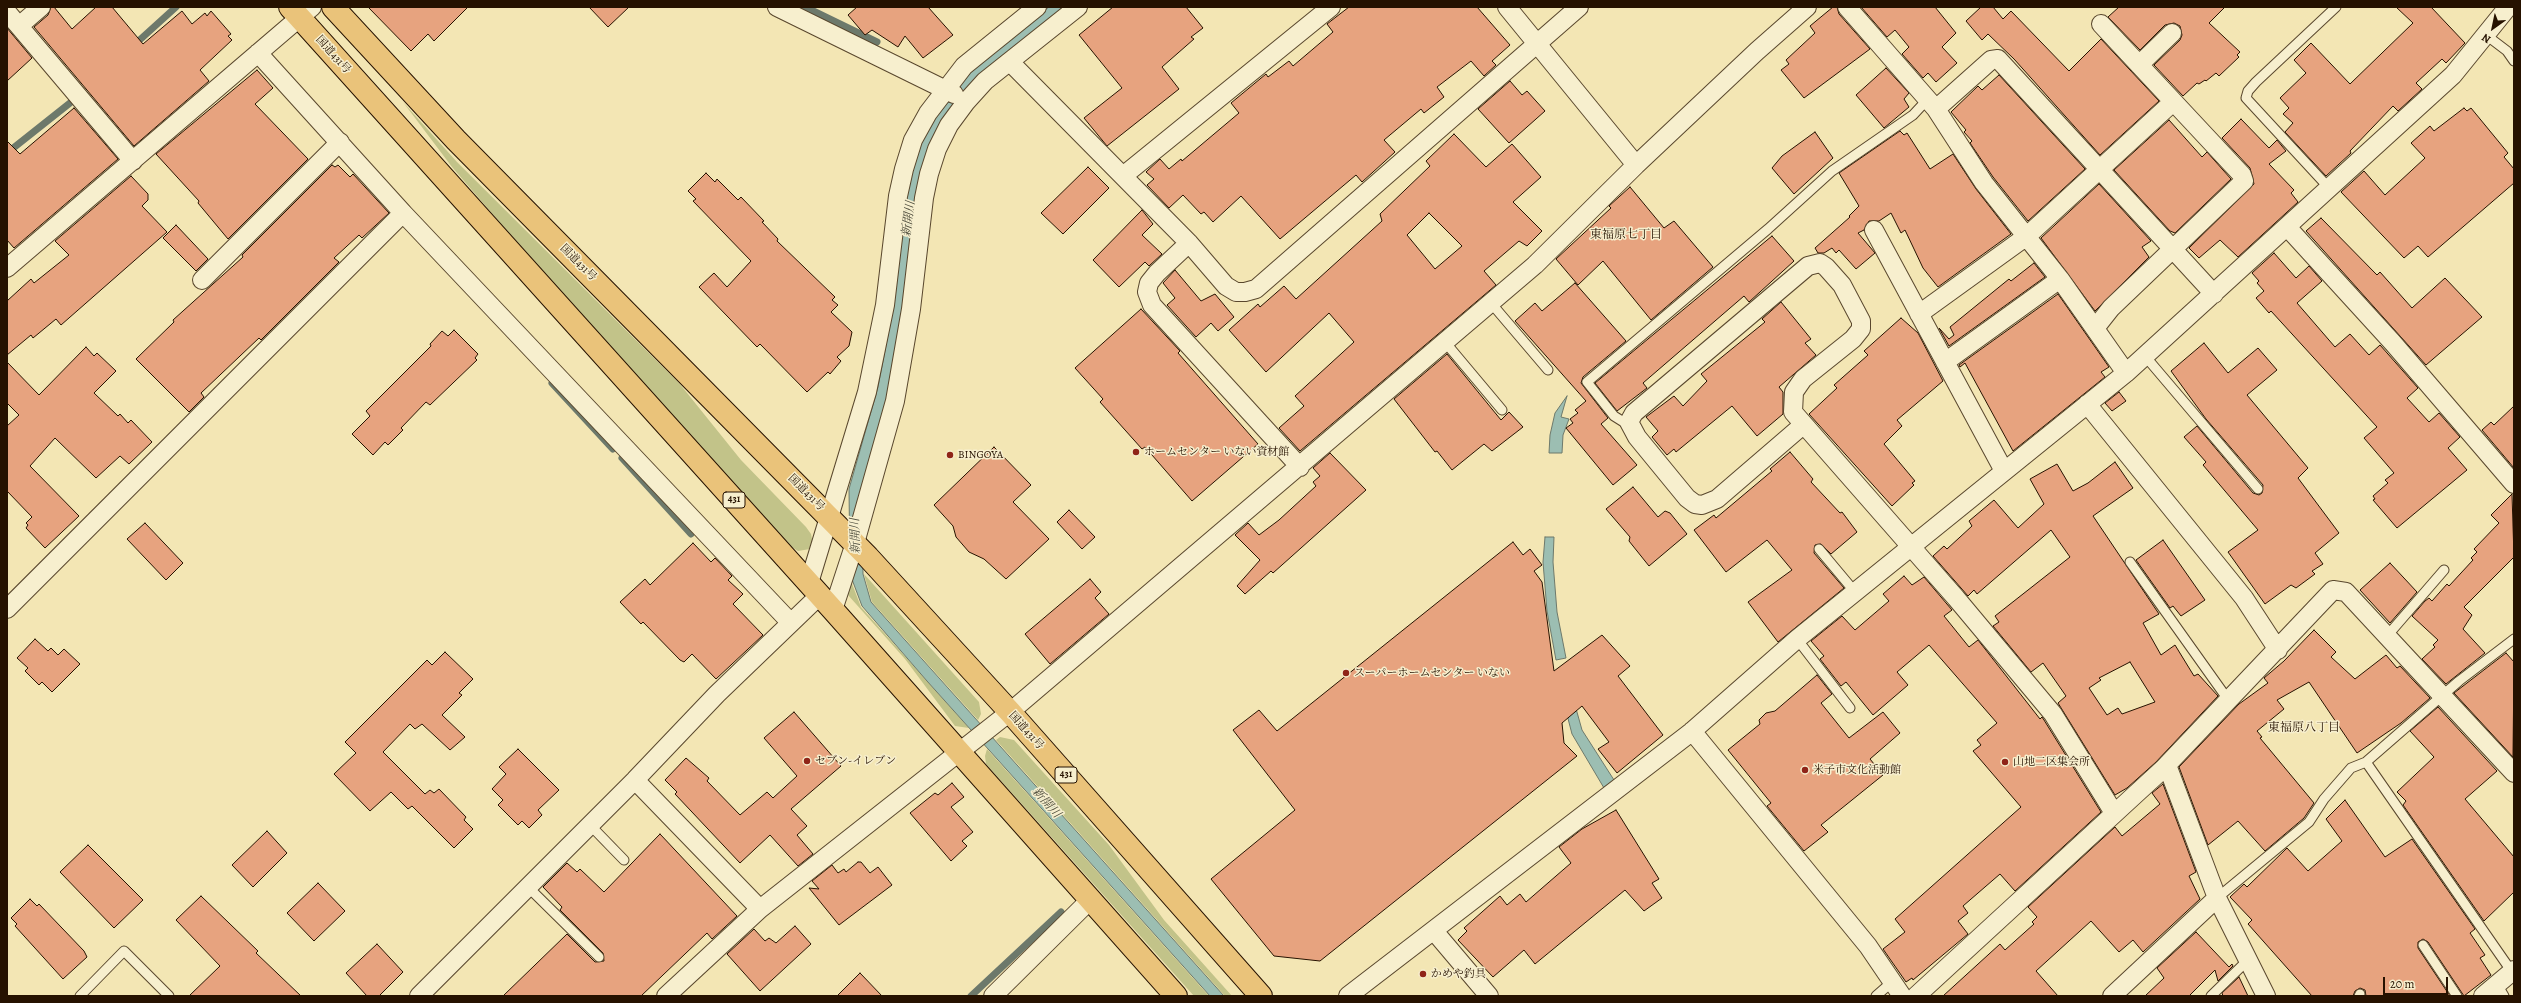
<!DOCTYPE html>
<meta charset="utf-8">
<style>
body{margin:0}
#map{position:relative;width:2521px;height:1003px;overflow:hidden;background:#f3e6b4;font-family:Alegreya,serif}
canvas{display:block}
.frame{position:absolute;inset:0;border:8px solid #261200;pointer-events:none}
.north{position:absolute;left:2473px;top:8px;width:40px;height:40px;-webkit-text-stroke:3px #f7efce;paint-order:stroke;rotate:213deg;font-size:11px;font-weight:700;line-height:16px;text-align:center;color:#261200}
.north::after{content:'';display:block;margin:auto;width:14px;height:18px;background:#261200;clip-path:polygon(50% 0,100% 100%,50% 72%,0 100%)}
.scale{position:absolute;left:2383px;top:977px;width:65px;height:18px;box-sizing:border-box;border:2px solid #261200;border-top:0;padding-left:5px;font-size:12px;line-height:14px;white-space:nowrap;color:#261200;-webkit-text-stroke:3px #f7efce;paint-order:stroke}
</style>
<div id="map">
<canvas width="2521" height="1003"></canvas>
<div class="frame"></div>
<div class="north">N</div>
<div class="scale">20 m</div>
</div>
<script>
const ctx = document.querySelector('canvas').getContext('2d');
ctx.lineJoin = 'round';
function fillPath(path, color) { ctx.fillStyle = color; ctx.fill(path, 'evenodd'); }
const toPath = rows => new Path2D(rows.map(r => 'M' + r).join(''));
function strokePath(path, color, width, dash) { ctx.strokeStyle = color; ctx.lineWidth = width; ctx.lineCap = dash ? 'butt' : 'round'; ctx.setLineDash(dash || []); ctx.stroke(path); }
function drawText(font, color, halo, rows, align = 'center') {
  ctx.font = font + ' Alegreya,"Noto Serif JP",serif'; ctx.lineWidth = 3; ctx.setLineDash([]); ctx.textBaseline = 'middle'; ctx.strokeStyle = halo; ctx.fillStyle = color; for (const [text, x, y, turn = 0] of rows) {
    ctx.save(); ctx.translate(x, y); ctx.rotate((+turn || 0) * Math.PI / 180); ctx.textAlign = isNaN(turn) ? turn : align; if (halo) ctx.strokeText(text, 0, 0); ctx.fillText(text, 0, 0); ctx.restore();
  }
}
fillPath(toPath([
 [403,102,457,162,679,383,741,460,806,527,811,534,813,544,810,549,798,551,790,546,502,225,452,167],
 [864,574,979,702,981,714,978,720,872,602],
 [849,576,861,607,969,728,955,726,905,659,848,595,845,586],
 [1000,737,1014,740,1109,845,1164,920,1232,996,1225,996,996,740],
 [987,749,1209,996,1194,996,986,764,985,756]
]), '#c2c389');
const water = toPath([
 [1049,7,1069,7,950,112,886,403,862,490,863,574,871,602,1224,996,1210,996,927,681,862,606,850,574,849,489,878,387,888,335,907,187,925,130,968,72,1049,7],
 [1567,396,1561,417,1569,419,1563,435,1562,453,1549,453,1550,435,1555,413,1567,396],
 [1545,537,1554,537,1553,562,1557,612,1566,658,1556,660,1547,611,1543,562,1545,537],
 [1575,705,1582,730,1614,780,1604,788,1572,734,1565,707,1575,705]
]);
fillPath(water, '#9cbeb2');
strokePath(water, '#6d796b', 1);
strokePath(toPath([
 [805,7,877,42],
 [133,46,176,7],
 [7,153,70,103],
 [552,383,613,449],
 [622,458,691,534],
 [971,996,1061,912]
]), '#6d796b', 7);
const building = toPath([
 [51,7,54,7,72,29,96,7,112,7,143,44,182,11,192,24,205,13,207,16,211,11,231,34,228,36,232,40,200,70,209,81,134,146,34,27,48,15,51,7],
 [368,7,468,7,434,41,428,34,411,51,368,7],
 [589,7,629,7,608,27,589,7],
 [857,7,928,7,953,35,923,58,905,36,898,47,872,30,865,35,848,15,857,7],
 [1113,7,1186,7,1203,28,1191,37,1194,39,1162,67,1179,89,1107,146,1084,118,1122,88,1079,35,1113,7],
 [1349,7,1477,7,1510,45,1492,61,1496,65,1484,76,1471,61,1437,87,1444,97,1424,113,1421,109,1384,140,1395,152,1362,182,1356,175,1280,239,1241,196,1213,222,1204,212,1201,214,1183,195,1169,208,1147,185,1154,179,1146,172,1160,159,1169,169,1181,159,1182,161,1239,113,1231,103,1266,74,1268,77,1289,61,1293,66,1333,32,1327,24,1349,7],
 [1833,7,1837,7,1839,14,1870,49,1804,98,1781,70,1789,64,1786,60,1815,33,1810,26,1833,7],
 [1861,7,1935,7,1956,33,1942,47,1957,63,1936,82,1928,73,1923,78,1902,54,1909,47,1895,30,1887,37,1861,7],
 [1981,7,1993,7,2003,19,2011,11,2069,71,2101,39,2159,101,2100,155,2014,59,1988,34,1982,40,1966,21,1981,7],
 [2119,7,2225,7,2209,23,2240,52,2237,55,2239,57,2219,76,2216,73,2206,81,2205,80,2199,84,2197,83,2183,96,2154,65,2180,40,2182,35,2180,26,2174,23,2165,25,2140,50,2108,17,2119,7],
 [2396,7,2431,7,2465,43,2446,63,2442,59,2416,83,2422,89,2398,111,2393,106,2350,151,2351,153,2326,176,2285,132,2293,123,2283,114,2289,108,2280,98,2306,73,2294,60,2311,43,2350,84,2413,23,2396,7],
 [7,28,32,58,7,81,7,28],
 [1886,68,1909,93,1904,99,1909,107,1884,128,1856,95,1886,68],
 [257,70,273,88,255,104,308,159,228,239,198,203,199,201,156,154,257,70],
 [1999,75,2085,169,2028,221,1993,177,1970,143,1972,141,1964,132,1966,130,1951,112,1978,86,1982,90,1999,75],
 [1510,81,1522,95,1527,91,1545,111,1509,143,1478,109,1510,81],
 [74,108,118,159,14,248,7,240,7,141,20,154,74,108],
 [2464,108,2467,111,2471,108,2508,153,2504,157,2514,169,2514,183,2428,257,2418,246,2404,258,2341,192,2364,171,2385,195,2425,158,2411,143,2430,126,2434,131,2464,108],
 [2241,119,2269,148,2277,140,2286,151,2269,164,2294,190,2291,193,2298,202,2238,257,2220,240,2199,258,2189,248,2254,184,2250,168,2222,138,2241,119],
 [2169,120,2202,157,2207,152,2231,179,2175,233,2170,231,2114,170,2169,120],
 [1900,131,1904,135,1907,133,1930,169,1953,154,1976,189,2011,234,1938,287,1923,268,1905,230,1901,233,1891,213,1879,221,1869,221,1864,230,1858,233,1875,253,1856,269,1839,250,1836,253,1832,248,1824,253,1818,253,1815,248,1850,217,1849,216,1859,206,1839,173,1900,131],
 [1815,132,1833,158,1794,194,1772,168,1782,156,1815,132],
 [1454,134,1486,167,1512,144,1541,177,1513,202,1542,231,1527,246,1519,241,1484,271,1496,285,1300,451,1279,428,1304,406,1295,396,1354,342,1329,313,1266,372,1229,330,1258,304,1260,307,1284,286,1296,299,1382,221,1380,214,1430,166,1426,161,1454,134],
 [1429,213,1462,246,1435,269,1407,235,1429,213],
 [332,165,335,167,338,165,350,177,353,174,389,213,362,238,359,235,334,258,339,262,261,340,259,338,201,393,204,397,189,412,136,359,174,322,173,320,243,257,242,255,332,165],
 [1088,167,1109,188,1063,234,1041,213,1088,167],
 [706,173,715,182,717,179,738,200,741,197,764,221,762,222,778,239,777,241,835,297,832,300,838,305,831,312,852,332,849,346,837,357,841,361,830,374,828,372,807,392,760,344,757,347,699,287,714,273,727,287,751,261,693,201,696,199,688,191,706,173],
 [131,176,148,194,148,200,142,206,167,232,61,325,56,319,33,338,31,335,7,355,7,301,31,279,34,283,69,255,55,241,131,176],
 [2099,184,2151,241,2142,247,2149,257,2095,311,2041,238,2099,184],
 [1630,187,1664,228,1674,221,1713,267,1651,320,1603,261,1578,285,1556,259,1611,208,1609,206,1630,187],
 [1142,210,1153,224,1142,235,1162,254,1149,266,1145,262,1119,287,1093,260,1142,210],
 [2321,218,2377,275,2380,272,2412,308,2445,278,2482,317,2426,365,2306,231,2321,218],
 [176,225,208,259,196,271,163,238,176,225],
 [1772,236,1794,261,1749,302,1744,296,1643,383,1647,388,1617,411,1595,383,1772,236],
 [2274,253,2296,278,2309,266,2322,281,2297,303,2335,347,2350,334,2369,355,2380,345,2418,388,2407,398,2429,422,2439,413,2460,437,2448,448,2467,470,2397,528,2373,500,2375,499,2373,496,2388,483,2385,480,2394,473,2364,438,2377,427,2271,311,2269,313,2256,298,2264,291,2257,283,2259,281,2252,273,2274,253],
 [2034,263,2045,277,1949,346,1939,328,1949,339,1954,335,1950,327,2009,279,2011,281,2034,263],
 [1175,270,1201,301,1215,294,1234,317,1218,331,1211,323,1196,337,1167,305,1175,298,1163,283,1175,270],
 [1575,283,1626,341,1583,377,1581,383,1608,418,1601,424,1637,465,1613,485,1566,428,1573,423,1570,419,1578,413,1575,410,1586,401,1515,321,1535,303,1542,311,1575,283],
 [2058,294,2109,367,2101,372,2105,377,2013,451,1965,363,1960,367,1959,365,2058,294],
 [1781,302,1811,339,1805,343,1816,355,1779,387,1783,392,1783,414,1757,436,1732,406,1676,452,1674,449,1667,455,1652,437,1658,431,1646,417,1674,396,1683,406,1707,381,1701,374,1765,322,1762,319,1781,302],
 [1141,309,1180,351,1178,353,1258,444,1192,501,1145,447,1142,449,1100,402,1103,399,1075,368,1141,309],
 [1901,318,1918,333,1943,381,1897,420,1902,426,1884,444,1915,481,1912,483,1914,485,1892,506,1809,414,1837,388,1834,385,1868,355,1864,351,1901,318],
 [454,330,478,354,475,358,477,360,430,405,426,402,401,428,403,430,388,445,385,442,373,455,352,434,370,416,366,411,431,346,430,344,442,331,448,336,454,330],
 [2204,343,2228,373,2258,348,2277,370,2247,395,2308,468,2298,478,2339,533,2315,553,2323,564,2312,571,2315,574,2296,588,2291,585,2265,604,2228,552,2258,530,2203,465,2206,462,2184,437,2197,426,2253,493,2259,495,2262,493,2263,485,2206,419,2171,371,2204,343],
 [86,347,94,356,97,353,116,371,94,393,118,416,120,414,128,423,131,420,152,442,129,464,120,456,96,478,55,438,30,466,79,516,45,548,26,528,28,525,26,523,32,517,7,491,7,426,19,415,7,403,7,362,39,395,86,347],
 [1447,354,1501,420,1509,412,1523,427,1492,451,1484,444,1452,470,1437,451,1435,452,1394,399,1447,354],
 [2119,392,2126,401,2112,411,2105,403,2119,392],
 [2514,406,2514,468,2482,430,2491,422,2494,425,2514,406],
 [994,447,1031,485,1013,502,1049,539,1006,579,984,559,969,552,956,537,953,526,934,505,994,447],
 [1790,452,1813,479,1811,482,1840,513,1842,512,1857,532,1831,554,1821,544,1815,545,1814,553,1844,588,1778,642,1748,602,1792,570,1767,540,1726,572,1694,530,1714,515,1716,518,1772,471,1770,469,1790,452],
 [1330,453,1366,490,1273,573,1271,571,1245,594,1237,586,1260,560,1235,535,1248,523,1259,535,1279,520,1316,486,1313,482,1320,476,1313,468,1330,453],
 [2115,462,2133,488,2093,516,2159,614,2143,623,2161,655,2175,645,2194,676,2198,674,2218,696,2156,762,2127,788,2115,795,2058,703,2066,696,2043,663,2031,672,1993,626,1999,622,1995,616,2070,557,2051,530,1977,594,1974,590,1968,596,1933,556,1944,546,1947,549,1972,526,1969,521,1994,500,2018,528,2044,504,2030,479,2057,464,2073,491,2088,483,2115,462],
 [2130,662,2155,702,2122,714,2118,708,2107,715,2089,688,2101,680,2099,678,2130,662],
 [1633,487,1658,517,1665,511,1670,513,1687,534,1649,566,1629,541,1630,537,1606,509,1633,487],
 [2512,494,2514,557,2464,607,2472,615,2463,629,2485,653,2446,684,2422,659,2435,647,2433,645,2438,640,2412,616,2425,601,2429,598,2432,601,2447,584,2449,586,2473,560,2471,558,2477,552,2474,549,2499,523,2491,515,2512,494],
 [1069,510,1095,537,1082,549,1057,522,1069,510],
 [145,523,183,563,166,580,127,539,145,523],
 [2163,540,2205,600,2181,616,2173,606,2170,608,2136,560,2163,540],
 [1513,542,1523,555,1530,549,1542,565,1534,571,1542,582,1554,671,1602,635,1630,666,1618,676,1663,735,1617,773,1598,749,1609,742,1582,706,1562,723,1564,743,1577,756,1320,961,1274,956,1211,879,1295,810,1233,730,1259,710,1277,731,1513,542],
 [693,543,711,562,715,558,732,576,728,580,743,594,733,604,763,635,716,679,692,654,684,662,680,660,643,622,641,624,620,602,645,579,650,585,693,543],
 [2390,563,2417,592,2390,623,2360,590,2390,563],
 [1904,576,1912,585,1924,577,1952,610,1944,616,1969,647,1978,640,2040,719,2042,717,2044,720,2101,812,2015,891,2000,874,1963,906,1968,913,1958,921,1968,934,1913,980,1912,978,1906,982,1883,949,1905,932,1895,919,2021,807,1973,751,1981,745,1977,740,1997,723,1929,645,1897,672,1908,685,1873,715,1846,682,1841,686,1820,659,1824,656,1811,641,1842,616,1855,630,1889,601,1883,594,1904,576],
 [1090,579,1101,592,1095,598,1109,614,1050,664,1025,634,1090,579],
 [2314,630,2336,652,2331,657,2355,679,2386,655,2397,668,2400,666,2430,698,2401,723,2357,753,2309,682,2277,700,2284,709,2257,731,2262,737,2260,738,2314,803,2304,818,2265,851,2238,821,2208,845,2179,767,2239,704,2268,683,2264,678,2284,661,2314,630],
 [35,639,48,651,51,648,58,655,64,649,80,664,52,692,42,682,39,685,25,671,28,668,17,658,35,639],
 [445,652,473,679,459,693,462,695,442,715,465,737,450,750,422,724,415,729,410,724,383,752,425,794,430,790,434,793,439,789,466,817,464,820,473,829,454,848,412,806,408,809,391,792,370,811,334,774,356,753,345,742,427,660,432,665,445,652],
 [2506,653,2514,662,2513,757,2454,693,2506,653],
 [1817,675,1832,694,1821,703,1849,738,1883,712,1900,733,1870,759,1883,775,1821,825,1828,832,1804,851,1767,806,1771,803,1728,750,1760,724,1759,720,1766,713,1775,711,1817,675],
 [2438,707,2497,771,2465,799,2514,857,2514,892,2484,921,2403,805,2406,801,2397,792,2434,757,2410,731,2438,707],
 [794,712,841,766,791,809,807,826,797,835,813,854,798,866,770,835,740,863,675,794,677,792,665,780,686,758,709,778,707,781,740,815,767,792,773,798,797,776,764,738,794,712],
 [518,749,559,790,538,810,542,815,529,828,522,821,518,825,498,805,503,800,492,789,506,774,499,767,518,749],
 [952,783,964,797,951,807,973,832,962,841,967,846,951,861,910,813,935,793,938,795,952,783],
 [2163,784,2196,872,2189,876,2200,899,2143,952,2133,940,2119,952,2091,921,2036,971,2058,996,1943,996,2000,944,2005,950,2034,924,2032,922,2037,917,2028,907,2115,827,2122,836,2160,804,2152,793,2163,784],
 [2345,800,2385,857,2412,839,2475,929,2470,933,2485,955,2480,958,2491,975,2464,996,2428,942,2423,939,2418,942,2418,948,2450,996,2366,996,2365,990,2360,988,2355,991,2353,996,2312,996,2248,924,2252,920,2230,897,2244,884,2247,887,2287,848,2308,871,2342,841,2326,819,2345,800],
 [1616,810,1659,879,1652,883,1662,898,1644,911,1625,890,1535,964,1524,950,1493,977,1458,940,1467,931,1464,928,1500,896,1507,905,1520,894,1526,902,1571,863,1559,847,1582,829,1616,810],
 [267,831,287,853,253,887,232,865,267,831],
 [660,834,737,916,712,939,707,933,641,996,503,996,567,934,595,962,604,961,603,953,560,910,562,907,543,887,567,863,577,872,580,869,604,892,660,834],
 [88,845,143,900,114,928,60,872,88,845],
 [858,862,861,862,870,873,878,867,892,885,839,925,809,888,819,889,812,881,832,865,838,873,844,869,846,872,858,862],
 [318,883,345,911,314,941,287,913,318,883],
 [201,896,258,951,256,953,301,996,189,996,220,966,176,920,201,896],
 [30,899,37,906,39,904,84,951,87,957,63,979,15,926,17,924,11,918,30,899],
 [795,926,811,944,760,991,727,954,754,929,765,941,769,938,776,943,795,926],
 [2196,932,2229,967,2232,964,2233,966,2218,981,2215,970,2189,996,2145,996,2164,978,2157,968,2196,932],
 [377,944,403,972,379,996,367,996,346,973,377,944],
 [860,973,882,996,837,996,860,973],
 [2239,977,2248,996,2223,996,2222,993,2239,977]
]);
fillPath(building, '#e7a37f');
strokePath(building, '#261200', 1);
const lane = toPath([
 [2486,35,2507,51,2514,61],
 [2330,189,2246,98,2248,91,2256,82,2336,7],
 [1491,303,1548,370],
 [1445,342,1502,410],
 [2145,356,2258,489],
 [1630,426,1614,416,1587,382,1768,229,1832,171,1913,115,1926,101],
 [1819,549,1855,592],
 [2130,562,2229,701],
 [2387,636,2444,570],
 [1797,639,1850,708],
 [2366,762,2512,972],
 [590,825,624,860],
 [528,887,599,957],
 [2217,898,2309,822,2324,799,2351,768,2366,762,2459,681,2514,639],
 [2423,945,2457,996],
 [2497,984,2504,996],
 [80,996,124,951,169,996],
 [1876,996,1892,982],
 [2211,996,2248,960],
 [2359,996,2360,994]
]);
const street = toPath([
 [777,7,954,94],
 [1507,7,1636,165],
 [1847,7,1936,109,1984,183,2060,279,2126,373],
 [7,12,133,161],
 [19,26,41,7],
 [1010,62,1189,243,1226,286,1236,292,1245,292,1256,289,1579,7],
 [2139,65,2172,33],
 [1936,109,1991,60,1998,59,2214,294],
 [1123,176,1331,7],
 [403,213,790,622],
 [2288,228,2393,343,2514,484],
 [1874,230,2004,471],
 [1189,243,1157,273,1149,283,1147,292,1152,305,1300,467],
 [7,268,312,7],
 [202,280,340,142],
 [1919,314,2027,236,2173,102],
 [2096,327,2111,308,2244,181,2242,175,2101,24],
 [1945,362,2060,279],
 [2087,404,2244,598,2278,650],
 [1803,425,1717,499,1702,505,1695,504,1687,498,1637,437,1629,422,1634,413,1808,266,1820,263,1826,267,1842,285,1861,321,1861,329,1853,339,1803,379,1794,392,1793,412,1956,598,2053,714,2114,813],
 [809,583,867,392,885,305,898,196,904,169,913,140,928,113,964,66,1037,7],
 [7,609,403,213,258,53],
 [833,610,855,543,895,401,911,309,924,198,929,174,937,149,949,125,966,102,985,81,1078,7],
 [1692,731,1868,946,1902,996],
 [635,780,760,909],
 [2217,898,2266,996],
 [1434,931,1489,996],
 [419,996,635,780,717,694,820,595],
 [666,996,760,909,1010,712,1535,265,1636,165,1757,51,1807,7],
 [993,996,1090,900],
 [1348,996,1690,733,1797,639,2126,373,2453,75,2508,7],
 [1916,996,2163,769,2333,590,2346,592,2514,773],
 [2112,996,2217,898,2167,765],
 [2483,996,2514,970]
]);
const highway = toPath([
 [290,7,833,610,1176,996],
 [333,7,456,140,868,557,1010,712,1261,996]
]);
strokePath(lane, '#59472d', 11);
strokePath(street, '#59472d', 20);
strokePath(highway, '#261200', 24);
strokePath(lane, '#f7efce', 9);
strokePath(street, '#f7efce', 18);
strokePath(highway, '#eac37a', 22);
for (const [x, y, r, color] of [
 [1136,452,4,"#8f2418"],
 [950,455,4,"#8f2418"],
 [1346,673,4,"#8f2418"],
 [807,761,4,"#8f2418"],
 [2005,762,4,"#8f2418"],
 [1805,770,4,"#8f2418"],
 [1423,974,4,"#8f2418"]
]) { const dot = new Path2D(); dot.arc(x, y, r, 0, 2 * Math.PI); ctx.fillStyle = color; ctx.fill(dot); strokePath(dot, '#f7efce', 1.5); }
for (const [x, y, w] of [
 [734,500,22],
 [1066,775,22]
]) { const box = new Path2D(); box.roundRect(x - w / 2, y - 8, w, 16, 3); ctx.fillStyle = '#f7efce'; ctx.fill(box); strokePath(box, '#261200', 1); }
drawText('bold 10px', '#261200', null, [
 ["431",734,500],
 ["431",1066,775]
]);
drawText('11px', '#261200', '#f7efce', [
 ["国道431号",333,55,48],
 ["国道431号",578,263,45],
 ["国道431号",806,493,45],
 ["国道431号",1026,731,48]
]);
drawText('11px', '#261200', '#f7efce', [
 ["ホームセンター いない資材館",1144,452],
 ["BINGOYA",958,455],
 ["スーパーホームセンター いない",1354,673],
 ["セブン-イレブン",815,761],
 ["山地二区集会所",2013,762],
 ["米子市文化活動館",1813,770],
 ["かめや釣具",1431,974]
], 'left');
drawText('italic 12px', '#4f4e3e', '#f7efce', [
 ["新開川",909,219,-83],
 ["新開川",856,536,-92],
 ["新開川",1046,803,48]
]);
drawText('12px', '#261200', '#f7efce', [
 ["東福原七丁目",1626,235],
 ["東福原八丁目",2304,728]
]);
</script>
